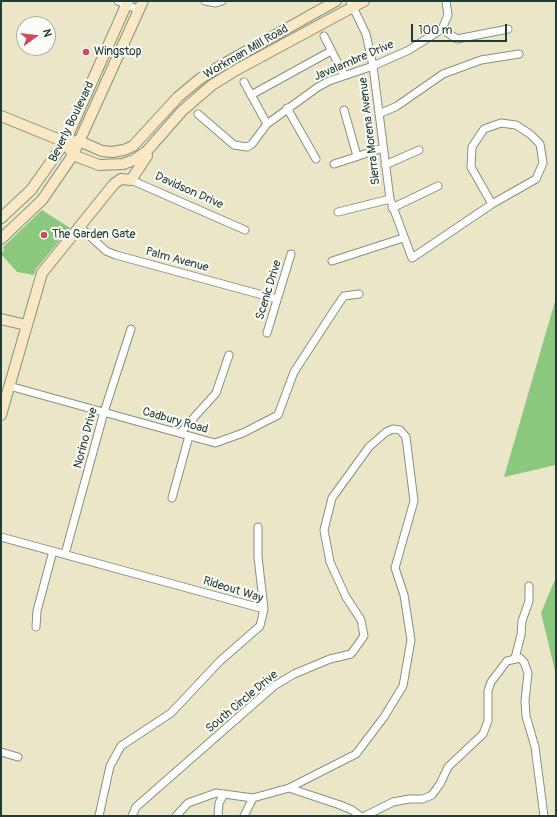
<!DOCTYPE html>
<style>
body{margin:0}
#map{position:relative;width:557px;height:817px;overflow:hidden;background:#ebe6c8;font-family:Pangolin,sans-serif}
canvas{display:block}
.frame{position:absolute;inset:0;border:2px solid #1f3d34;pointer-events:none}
.north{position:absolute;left:16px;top:16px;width:40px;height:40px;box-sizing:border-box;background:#fdfcf7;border:1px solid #a4b0a9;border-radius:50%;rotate:75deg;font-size:11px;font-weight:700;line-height:16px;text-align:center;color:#1f3d34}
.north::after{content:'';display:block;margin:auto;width:14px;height:18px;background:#d1495b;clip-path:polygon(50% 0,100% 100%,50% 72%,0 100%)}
.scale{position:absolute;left:411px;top:24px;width:96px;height:18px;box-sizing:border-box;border:2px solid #1f3d34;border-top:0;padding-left:5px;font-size:12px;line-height:14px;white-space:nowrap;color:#1f3d34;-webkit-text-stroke:3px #fdfcf7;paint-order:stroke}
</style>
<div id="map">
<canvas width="557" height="817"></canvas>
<div class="frame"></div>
<div class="north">N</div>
<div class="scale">100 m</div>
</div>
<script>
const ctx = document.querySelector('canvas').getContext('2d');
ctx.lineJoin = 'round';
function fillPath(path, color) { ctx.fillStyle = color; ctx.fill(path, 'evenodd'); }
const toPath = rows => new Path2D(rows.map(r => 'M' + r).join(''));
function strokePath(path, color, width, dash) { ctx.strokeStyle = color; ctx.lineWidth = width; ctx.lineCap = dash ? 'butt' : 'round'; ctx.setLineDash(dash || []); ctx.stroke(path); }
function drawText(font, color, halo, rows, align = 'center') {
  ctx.font = font + ' Pangolin,sans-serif'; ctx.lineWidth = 4; ctx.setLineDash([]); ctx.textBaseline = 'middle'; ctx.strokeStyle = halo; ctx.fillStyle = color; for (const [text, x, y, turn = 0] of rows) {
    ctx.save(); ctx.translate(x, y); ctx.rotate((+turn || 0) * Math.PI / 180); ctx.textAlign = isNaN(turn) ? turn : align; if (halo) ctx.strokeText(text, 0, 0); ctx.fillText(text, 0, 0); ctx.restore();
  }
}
fillPath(toPath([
 [42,210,70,228,36,269,34,275,17,272,1,254,4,250,3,247],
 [556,298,556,465,504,477],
 [556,577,556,675,541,613]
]), '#8bc77c');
const street = toPath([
 [118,1,139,10],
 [205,1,216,3,222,1],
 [350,1,366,34,373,66,390,199,412,258,492,204,536,179,543,163,540,144,530,134,516,125,501,123,484,129,472,147,471,167,492,204],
 [442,29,457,39,508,29],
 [442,29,448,15,446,1],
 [324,36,344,75],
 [244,82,267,124],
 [251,95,331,51],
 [287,108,316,159],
 [344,110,357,156],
 [198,114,234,145,247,147,252,144,267,124,318,87,329,81,373,66,409,50,442,29],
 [379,114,397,106,443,74,481,60,519,54],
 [334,164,383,148],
 [385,165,419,150],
 [131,180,245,230],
 [392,208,438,186],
 [338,212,390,199],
 [79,226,106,251,116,255,277,299],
 [332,261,403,238],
 [267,333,291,254],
 [9,386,215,443,243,433,278,415,294,372,337,306,344,296,359,294],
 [180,433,216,393,229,355],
 [172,498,189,436],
 [1,537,264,609],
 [65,554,104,412,131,329],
 [36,627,37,611,53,551],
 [515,658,521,635,522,621,529,601,529,586],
 [1,752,18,757],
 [289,788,340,805,352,810,360,816],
 [99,816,110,766,121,746,171,713,220,661,260,626,264,609,258,557,258,527],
 [132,816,136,807,274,686,294,674,330,659,351,654,364,636,361,620,346,597,330,562,324,530,332,498,369,447,386,432,393,429,400,430,406,437,414,501,395,568,404,595,411,640,403,686,384,717,356,754,289,788,253,798,244,816],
 [176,816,188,803,216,793,253,798],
 [218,816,219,803,224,794],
 [365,816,393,802,409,799,423,799,432,795,440,784,448,767,483,734,488,721,488,691,491,682,507,661,520,658,524,662,528,673,525,701,526,716,535,747,544,816]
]);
const secondary = toPath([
 [1,116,65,142,79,141,102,151,112,152,124,150,133,146,178,97,201,78,220,66,336,1],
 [65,142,73,155,99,165,123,164,134,160,146,152,182,111,212,85,238,69,364,1],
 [1,218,31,190,65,142,128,1],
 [1,239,42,200,73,155,143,1],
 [1,319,26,325],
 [1,415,42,273,114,184,121,179,131,180,147,156,146,152]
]);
strokePath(street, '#85927e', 9);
strokePath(secondary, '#85927e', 12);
strokePath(street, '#fff', 7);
strokePath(secondary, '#fae7c3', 10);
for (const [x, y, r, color] of [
 [86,52,4,"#d1495b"],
 [44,235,4,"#d1495b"]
]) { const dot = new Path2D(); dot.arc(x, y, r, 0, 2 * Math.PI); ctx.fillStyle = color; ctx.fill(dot); strokePath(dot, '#fdfcf7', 1.5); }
drawText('12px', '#1f3d34', '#fdfcf7', [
 ["Wingstop",94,52],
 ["The Garden Gate",52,235]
], 'left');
drawText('12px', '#1f3d34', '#fdfcf7', [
 ["Workman Mill Road",246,52,-30],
 ["Javalambre Drive",354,61,-23],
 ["Beverly Boulevard",72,122,-64],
 ["Sierra Morena Avenue",370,131,-97],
 ["Davidson Drive",189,191,24],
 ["Palm Avenue",177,260,15],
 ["Scenic Drive",269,290,-73],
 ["Cadbury Road",175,421,16],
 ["Norino Drive",86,438,-75],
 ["Rideout Way",233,590,17],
 ["South Circle Drive",242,702,-40]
]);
</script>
